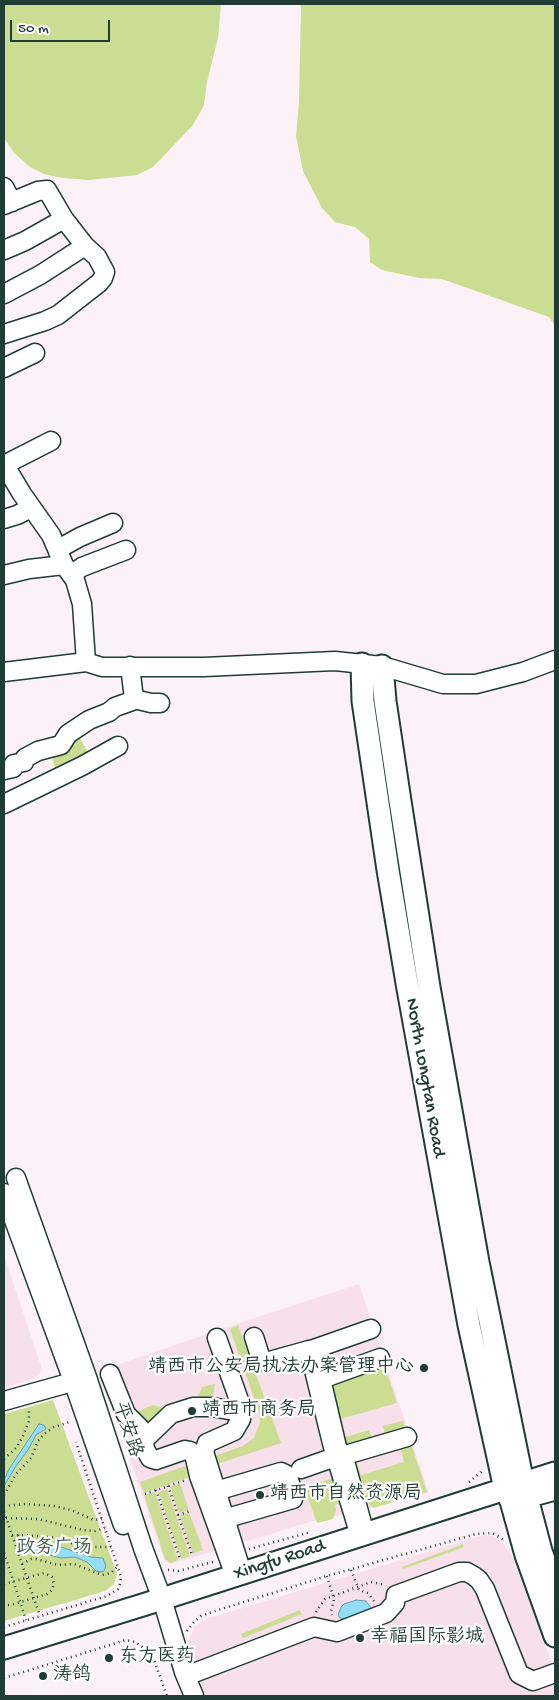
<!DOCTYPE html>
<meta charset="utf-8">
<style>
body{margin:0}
#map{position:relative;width:559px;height:1700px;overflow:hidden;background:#fcf1f6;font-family:"Gochi Hand",sans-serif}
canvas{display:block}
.frame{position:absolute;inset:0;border:5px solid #1f3d34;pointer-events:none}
.scale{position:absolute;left:10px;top:20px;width:100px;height:22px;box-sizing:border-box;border:2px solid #1f3d34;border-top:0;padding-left:6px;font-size:15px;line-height:18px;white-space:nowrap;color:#1f3d34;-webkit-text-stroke:4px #fff;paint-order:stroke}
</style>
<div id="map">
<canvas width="559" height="1700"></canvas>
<div class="frame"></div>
<div class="scale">50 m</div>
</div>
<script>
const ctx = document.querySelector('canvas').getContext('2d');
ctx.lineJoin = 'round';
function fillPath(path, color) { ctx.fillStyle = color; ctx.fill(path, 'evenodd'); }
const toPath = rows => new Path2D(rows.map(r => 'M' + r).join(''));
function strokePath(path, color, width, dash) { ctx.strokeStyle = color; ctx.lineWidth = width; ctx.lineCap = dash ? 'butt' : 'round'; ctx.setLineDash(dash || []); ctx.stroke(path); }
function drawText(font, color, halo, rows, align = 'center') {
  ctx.font = font + ' "Gochi Hand","LXGW WenKai TC",sans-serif'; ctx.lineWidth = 4.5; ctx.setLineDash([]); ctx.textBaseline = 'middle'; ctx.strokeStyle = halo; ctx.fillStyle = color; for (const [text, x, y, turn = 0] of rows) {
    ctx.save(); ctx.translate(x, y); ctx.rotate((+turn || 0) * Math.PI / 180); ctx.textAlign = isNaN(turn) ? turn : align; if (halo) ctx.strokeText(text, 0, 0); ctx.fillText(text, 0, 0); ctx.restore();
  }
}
fillPath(toPath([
 [4,1255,41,1366,40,1373,35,1378,4,1388],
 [359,1284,429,1493,310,1522,172,1564,165,1562,101,1374,103,1372,108,1368,239,1323],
 [484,1535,493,1536,502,1542,512,1556,524,1582,555,1673,555,1696,204,1696,187,1652,187,1644,194,1627,206,1619]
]), '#f8e0eb');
fillPath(toPath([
 [4,4,221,4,218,38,207,82,204,105,193,125,153,167,137,175,88,180,63,178,44,174,30,167,14,153,4,138],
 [301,4,555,4,555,326,549,317,442,279,419,278,382,270,370,262,369,239,355,227,335,222,322,208,303,171,296,136,299,103],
 [76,731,91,758,56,771,50,751],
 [238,1325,281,1443,214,1465,212,1457,243,1446,254,1438,260,1422,259,1412,230,1329],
 [383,1361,397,1403,337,1420,329,1381],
 [215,1384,212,1402,193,1400,199,1395,202,1387],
 [53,1400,117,1574,114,1584,105,1591,4,1621,4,1414],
 [153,1405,164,1408,152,1426,138,1411],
 [403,1421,406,1432,386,1438,383,1426],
 [342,1429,345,1437,369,1430,373,1442,346,1448,339,1431],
 [410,1441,427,1492,373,1508,367,1502,360,1504,350,1461,355,1458,361,1475,404,1462,399,1444],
 [329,1465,334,1465,347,1500,335,1505,336,1510,333,1519,317,1523,304,1488,333,1478],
 [185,1466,189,1477,144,1493,140,1482],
 [180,1483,189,1510,179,1513,170,1487],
 [167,1489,190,1556,181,1559,158,1492],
 [155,1492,178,1560,171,1563,165,1559,144,1495],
 [189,1512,203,1550,193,1554,180,1516],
 [463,1544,464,1547,404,1569,402,1567],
 [300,1610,302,1614,243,1638,241,1634]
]), '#cbdd92');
const water = toPath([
 [39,1424,44,1425,46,1429,36,1435,28,1450,16,1466,4,1486,4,1480,9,1469,39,1424],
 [17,1543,52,1544,91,1557,103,1558,106,1566,104,1571,101,1572,96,1571,87,1562,75,1557,61,1558,31,1550,21,1554,17,1543],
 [356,1600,366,1601,371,1608,370,1611,348,1620,340,1618,338,1615,341,1607,344,1604,356,1600]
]);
fillPath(water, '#94def5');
strokePath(water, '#659ea8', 1);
const minor = toPath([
 [4,187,12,202],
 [4,205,38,191,47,190,64,219,85,246,97,257,105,272,103,278,99,283,58,315,45,321,4,334],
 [4,250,25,241,64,219],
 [4,294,40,275,85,246],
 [4,368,35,353],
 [4,464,22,494,51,535,64,565,75,580,82,604,86,662],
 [4,465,51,441],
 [4,519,17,515,31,508],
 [58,552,62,547,80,537,113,523],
 [72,574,82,567,126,550],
 [4,575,29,569,64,565],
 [4,672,86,662,102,667,204,667,335,661,382,666,443,684,476,684,523,672,555,660],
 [134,699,151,703,160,703],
 [4,770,13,768,14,764,24,762,25,758,38,751,61,745,68,734,89,720,109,712,115,707,132,701,134,699,130,666],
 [4,804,82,766,118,746],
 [16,1178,87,1377,143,1548,162,1599,184,1672,194,1696],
 [4,1193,73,1381,123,1525],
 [254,1337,261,1359,266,1362,309,1350],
 [217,1338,240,1403,239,1414],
 [314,1349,371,1329],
 [110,1374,126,1414,141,1429,145,1439],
 [322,1379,380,1358],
 [4,1401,83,1379],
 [342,1456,407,1437],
 [301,1469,335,1457],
 [216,1491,281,1472,287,1475,294,1494,293,1499,224,1519],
 [360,1536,333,1447,309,1350,314,1349,337,1447,346,1465,365,1534],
 [235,1576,199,1476,194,1454,190,1451,185,1450,156,1460,150,1458,145,1449,144,1443,145,1439,171,1414,193,1407,212,1407,234,1411,239,1414,241,1419,234,1431,207,1443,204,1452,242,1573],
 [186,1676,314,1627,337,1632,386,1613,395,1603,396,1595,459,1572,467,1572,474,1576,479,1580,485,1589,519,1674,533,1681,555,1673]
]);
const major = toPath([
 [362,664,363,701,388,870,408,989,469,1325,505,1489,511,1501,526,1555,555,1636],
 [382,666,385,701,400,801,429,987,478,1262,523,1483,541,1551,555,1591],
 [522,1498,555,1489],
 [4,1648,162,1599,555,1473]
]);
strokePath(minor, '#1f3d34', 21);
strokePath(major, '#1f3d34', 25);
strokePath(toPath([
 [4,1459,17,1447,23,1436,29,1421,29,1410],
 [469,1482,481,1472,482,1468],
 [168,1486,192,1555],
 [156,1490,180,1559],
 [145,1494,186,1480],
 [4,1495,16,1474,31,1458,38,1441,44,1434,54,1427,70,1422],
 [4,1506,26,1504,54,1506,71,1510,94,1520,102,1519],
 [4,1512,40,1616],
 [178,1515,190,1511],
 [6,1518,38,1519,83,1530,95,1531,105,1528],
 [12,1535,39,1536,56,1538,83,1547,111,1547],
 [18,1535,20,1541,40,1542,48,1542,47,1537],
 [249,1549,311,1532],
 [4,1553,26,1620],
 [22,1564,31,1559,36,1559,58,1565,74,1564,102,1575,111,1573,118,1566],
 [168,1570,178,1571,213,1562],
 [351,1570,359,1590,368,1593,374,1601],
 [327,1576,334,1599,331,1612,332,1615],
 [4,1584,44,1573,52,1577,54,1584,52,1590,47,1594,11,1605,4,1605],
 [316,1612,325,1599,371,1582,385,1585],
 [4,1627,107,1596,118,1589,120,1584,121,1577,76,1442],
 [187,1631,194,1622,201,1616,215,1611,327,1576,476,1534,492,1533,504,1540],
 [4,1678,126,1640,135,1642,148,1651,154,1660,167,1696]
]), '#1f3d34', 2.5, [1, 4]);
strokePath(minor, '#fff', 18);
strokePath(major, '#fff', 21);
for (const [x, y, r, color] of [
 [424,1368,5,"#1f3d34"],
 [192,1411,5,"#1f3d34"],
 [260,1495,5,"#1f3d34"],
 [360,1638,5,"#1f3d34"],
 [109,1658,5,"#1f3d34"],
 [43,1676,5,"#1f3d34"]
]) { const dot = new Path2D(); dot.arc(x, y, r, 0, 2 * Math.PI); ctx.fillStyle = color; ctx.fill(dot); strokePath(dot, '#fff', 2); }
drawText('19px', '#1f3d34', '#fff', [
 ["North Longtan Road",424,1078,80],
 ["平安路",126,1430,72],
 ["Xingfu Road",280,1561,-18]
]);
drawText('19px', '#1f3d34', '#fff', [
 ["靖西市公安局执法办案管理中心",414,1368,"right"],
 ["靖西市商务局",202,1411],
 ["靖西市自然资源局",270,1495],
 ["幸福国际影城",370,1638],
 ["东方医药",119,1658],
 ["涛鸽",53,1676]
], 'left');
drawText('19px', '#415d47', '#fff', [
 ["政务广场",54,1549]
]);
</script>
